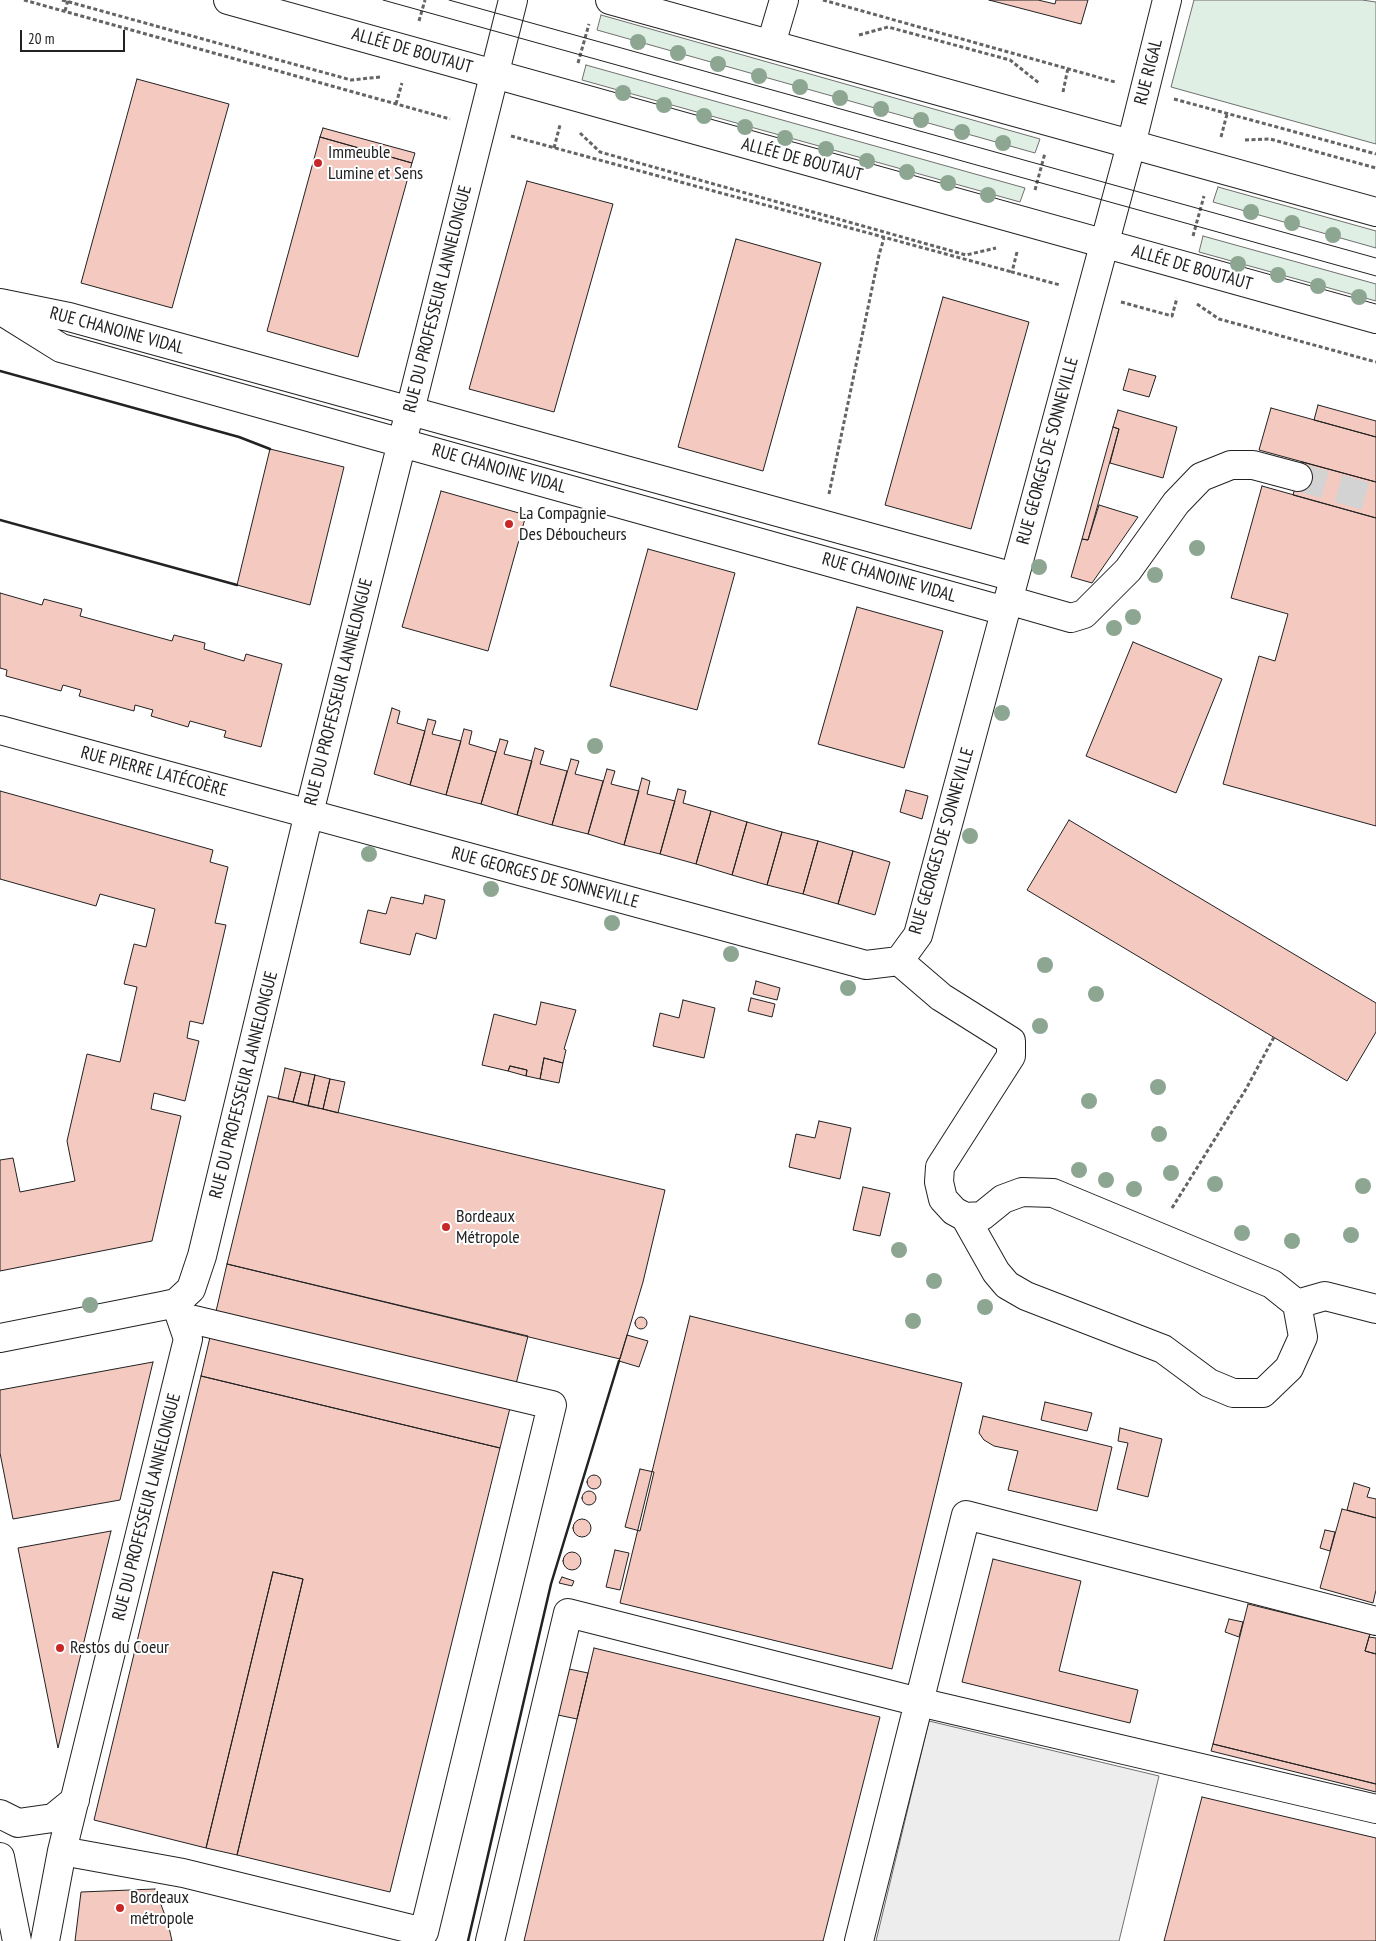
<!DOCTYPE html>
<meta charset="utf-8">
<style>
body{margin:0}
#map{position:relative;width:1376px;height:1941px;overflow:hidden;background:#fff;font-family:"PT Sans Narrow",sans-serif}
canvas{display:block}
.scale{position:absolute;left:20px;top:30px;width:105px;height:22px;box-sizing:border-box;border:2px solid #222;border-top:0;padding-left:6px;font-size:15px;line-height:18px;white-space:nowrap;color:#222;-webkit-text-stroke:4px #fff;paint-order:stroke}
</style>
<div id="map">
<canvas width="1376" height="1941"></canvas>
<div class="scale">20 m</div>
</div>
<script>
const ctx = document.querySelector('canvas').getContext('2d');
ctx.lineJoin = 'round';
function fillPath(path, color) { ctx.fillStyle = color; ctx.fill(path, 'evenodd'); }
const toPath = rows => new Path2D(rows.map(r => 'M' + r).join(''));
function strokePath(path, color, width, dash) { ctx.strokeStyle = color; ctx.lineWidth = width; ctx.lineCap = dash ? 'butt' : 'round'; ctx.setLineDash(dash || []); ctx.stroke(path); }
function drawText(font, color, halo, rows, align = 'center') {
  ctx.font = font + ' "PT Sans Narrow",sans-serif'; ctx.lineWidth = 4; ctx.setLineDash([]); ctx.textBaseline = 'middle'; ctx.strokeStyle = halo; ctx.fillStyle = color; for (const [text, x, y, turn = 0] of rows) {
    ctx.save(); ctx.translate(x, y); ctx.rotate((+turn || 0) * Math.PI / 180); ctx.textAlign = isNaN(turn) ? turn : align; if (halo) ctx.strokeText(text, 0, 0); ctx.fillText(text, 0, 0); ctx.restore();
  }
}
const green = toPath([
 [1194,0,1362,0,1376,2,1376,144,1171,87,1194,0],
 [601,15,1040,139,1035,153,597,30,601,15],
 [586,65,1025,188,1020,202,582,80,586,65],
 [1218,187,1376,231,1376,248,1213,202,1218,187],
 [1203,236,1376,284,1376,301,1199,252,1203,236]
]);
fillPath(green, '#e0efe3');
strokePath(green, '#6f6f6f', 1);
const parking = toPath([
 [929,1721,1159,1776,1119,1941,876,1941,929,1721]
]);
fillPath(parking, '#ededed');
strokePath(parking, '#6f6f6f', 1);
const building = toPath([
 [989,0,1038,0,1055,4,1056,0,1088,0,1081,24,989,0],
 [137,79,229,104,172,308,81,283,137,79],
 [323,128,415,153,412,163,320,137,323,128],
 [320,137,412,163,358,357,267,331,320,137],
 [527,181,613,204,554,412,469,389,527,181],
 [736,239,821,263,763,471,678,447,736,239],
 [943,297,1029,322,971,529,885,505,943,297],
 [1129,369,1156,376,1149,397,1123,390,1129,369],
 [1318,405,1376,421,1376,437,1314,420,1318,405],
 [1271,408,1376,437,1376,482,1259,450,1271,408],
 [1118,410,1177,427,1163,478,1110,463,1119,429,1113,427,1118,410],
 [1113,427,1119,429,1088,540,1082,539,1113,427],
 [270,449,344,467,310,605,237,585,270,449],
 [1302,462,1376,482,1376,518,1293,495,1302,462],
 [1262,486,1376,518,1376,826,1223,784,1259,656,1275,661,1288,614,1231,598,1262,486],
 [441,491,526,515,488,651,402,627,441,491],
 [1099,505,1138,517,1092,583,1071,577,1082,539,1088,540,1099,505],
 [648,549,735,573,697,710,610,686,648,549],
 [0,593,42,605,44,599,82,609,80,616,172,641,174,635,205,643,204,649,244,661,246,654,282,664,261,747,224,737,226,731,190,721,188,727,151,716,153,710,135,705,134,711,79,696,81,690,63,685,61,691,6,676,7,670,0,668,0,593],
 [857,607,943,631,904,768,818,744,857,607],
 [1133,642,1222,679,1176,793,1086,756,1133,642],
 [392,708,400,711,397,723,425,731,410,785,374,774,392,708],
 [428,719,436,721,432,734,461,741,446,795,410,785,428,719],
 [464,729,472,731,469,744,496,752,481,804,446,795,464,729],
 [500,739,508,741,504,754,532,761,517,815,481,804,500,739],
 [535,748,544,751,540,764,567,771,552,825,517,815,535,748],
 [571,759,579,761,575,774,603,781,588,834,552,825,571,759],
 [607,769,615,771,611,784,639,791,624,845,588,834,607,769],
 [642,778,650,781,647,794,675,801,660,854,624,845,642,778],
 [678,789,686,791,683,803,711,811,696,864,660,854,678,789],
 [906,790,928,796,922,819,900,812,906,790],
 [0,791,213,850,210,862,228,867,215,923,226,925,203,1024,190,1021,187,1038,199,1041,185,1101,154,1093,151,1109,181,1116,152,1241,0,1271,0,1160,13,1158,20,1192,75,1181,67,1141,87,1054,120,1062,137,987,124,984,134,944,146,947,155,909,100,894,96,906,0,879,0,791],
 [711,811,747,822,732,875,696,864,711,811],
 [1069,820,1376,1003,1376,1032,1347,1081,1027,890,1069,820],
 [747,822,782,832,767,885,732,875,747,822],
 [782,832,818,841,803,894,767,885,782,832],
 [818,841,853,851,838,904,803,894,818,841],
 [853,851,890,862,875,915,838,904,853,851],
 [425,895,445,900,436,939,416,933,410,955,360,943,368,910,386,914,391,897,423,904,425,895],
 [756,981,780,988,777,1000,753,994,756,981],
 [751,998,775,1004,772,1017,748,1011,751,998],
 [683,1000,715,1008,704,1058,653,1046,660,1013,679,1018,683,1000],
 [541,1002,576,1010,564,1049,566,1050,563,1063,544,1058,540,1079,526,1076,527,1070,510,1066,508,1071,482,1065,494,1014,536,1025,541,1002],
 [544,1058,563,1063,559,1083,540,1079,544,1058],
 [510,1066,527,1070,526,1076,508,1071,510,1066],
 [285,1068,301,1072,293,1102,278,1099,285,1068],
 [301,1072,315,1075,308,1106,293,1102,301,1072],
 [315,1075,330,1079,323,1109,308,1106,315,1075],
 [330,1079,345,1082,338,1113,323,1109,330,1079],
 [268,1096,665,1190,643,1282,620,1359,227,1264,268,1096],
 [819,1121,851,1128,840,1179,789,1167,796,1134,815,1138,819,1121],
 [863,1187,890,1193,880,1236,853,1230,863,1187],
 [227,1264,528,1336,500,1448,201,1376,227,1264],
 [690,1316,962,1383,892,1669,620,1603,690,1316],
 '635 1323a6 6 0 1 1 12 0a6 6 0 1 1-12 0Z',
 [627,1335,648,1341,639,1367,619,1361,627,1335],
 [153,1362,120,1500,13,1519,0,1453,0,1390,153,1362],
 [201,1376,500,1448,390,1892,237,1855,303,1579,273,1572,206,1848,94,1820,201,1376],
 [1045,1402,1092,1413,1087,1431,1041,1420,1045,1402],
 [983,1416,1112,1447,1097,1511,1008,1490,1018,1451,994,1446,984,1440,979,1433,983,1416],
 [1120,1428,1162,1439,1148,1497,1117,1489,1128,1443,1118,1441,1120,1428],
 [640,1469,654,1472,640,1531,625,1527,640,1469],
 '587 1482a7 7 0 1 1 14 0a7 7 0 1 1-14 0Z',
 [1354,1483,1370,1488,1367,1497,1376,1499,1376,1518,1347,1510,1354,1483],
 '582 1498a7 7 0 1 1 14 0a7 7 0 1 1-14 0Z',
 [1342,1509,1376,1518,1376,1590,1373,1603,1320,1588,1342,1509],
 '573 1528a9 9 0 1 1 18 0a9 9 0 1 1-18 0Z',
 [1325,1530,1335,1532,1330,1551,1320,1548,1325,1530],
 [111,1531,58,1748,18,1548,111,1531],
 [615,1550,629,1553,620,1590,606,1587,615,1550],
 '563 1561a9 9 0 1 1 18 0a9 9 0 1 1-18 0Z',
 [993,1559,1081,1581,1059,1671,1138,1690,1130,1723,962,1682,993,1559],
 [273,1572,303,1579,237,1855,206,1848,273,1572],
 [562,1577,574,1581,572,1586,559,1583,562,1577],
 [1248,1604,1370,1634,1365,1651,1376,1654,1376,1784,1213,1744,1248,1604],
 [1229,1619,1243,1622,1239,1637,1225,1632,1229,1619],
 [1369,1637,1376,1638,1376,1654,1365,1651,1369,1637],
 [594,1648,880,1717,823,1941,524,1941,594,1648],
 [569,1669,588,1673,577,1719,558,1715,569,1669],
 [1213,1744,1376,1784,1376,1792,1211,1751,1213,1744],
 [1202,1797,1376,1838,1376,1941,1164,1941,1202,1797],
 [155,1889,168,1923,172,1941,75,1941,81,1892,155,1889]
]);
fillPath(building, '#f3c9c0');
strokePath(building, '#222', 1);
strokePath(toPath([
 [1298,477,1376,499]
]), '#d3d3d3', 28, [28, 14]);
const minor = toPath([
 [771,44,784,0],
 [0,303,69,317,1014,577],
 [0,310,61,348,1005,611],
 [1008,600,1071,618,1084,614,1128,570,1176,503,1201,477,1231,465,1253,465,1298,477],
 [0,730,866,965,899,961,918,935,1131,145,1167,0],
 [899,961,941,997,1011,1041,1011,1056,940,1167,939,1182,943,1199,954,1211,965,1217,996,1272,1007,1285,1026,1296,1163,1349,1209,1383,1233,1393,1263,1393,1289,1368,1303,1337,1297,1304,1272,1284,1053,1193,1022,1192,1003,1199,982,1216,965,1217],
 [1297,1304,1325,1296,1376,1309],
 [0,1338,162,1306,176,1303,191,1289,202,1256,309,813,513,0],
 [0,1814,18,1823,53,1818,75,1800],
 [62,1851,183,1873,424,1932,552,1405,182,1317],
 [45,1941,62,1851,188,1339,176,1304],
 [490,1941,568,1613,919,1702,1376,1809],
 [859,1941,966,1515,1376,1621]
]);
const major = toPath([
 [228,0,1376,319],
 [610,0,1376,212],
 [0,1857,17,1941]
]);
strokePath(minor, '#222', 30);
strokePath(major, '#222', 30);
strokePath(toPath([
 [24,0,450,119],
 [62,0,351,80,380,77],
 [823,0,1115,82],
 [65,11,68,0],
 [419,21,425,0],
 [859,35,888,27,1010,60,1039,83],
 [578,63,589,24],
 [1063,92,1068,68],
 [1174,99,1376,154],
 [396,104,402,83],
 [580,133,600,152,966,255,996,248],
 [511,136,1012,272],
 [1221,137,1227,114],
 [1245,140,1270,139,1376,168],
 [554,148,560,125],
 [1035,190,1045,153],
 [1193,236,1204,196],
 [1017,252,1012,272,1060,285],
 [1121,302,1172,316,1177,298],
 [1197,304,1219,319,1376,362],
 [829,494,879,255,884,238],
 [1172,1208,1246,1089,1274,1037]
]), '#646464', 3, [4, 2.5]);
strokePath(minor, '#fff', 28);
strokePath(major, '#fff', 28);
strokePath(toPath([
 [383,0,1376,276],
 [449,0,1376,258]
]), '#222', 1);
strokePath(toPath([
 [0,371,239,437,270,449],
 [0,520,237,585],
 [468,1941,551,1584,619,1361]
]), '#222', 2.5);
ctx.fillStyle = '#8da692';
for (const [x, y] of [
 [638,42],
 [678,53],
 [718,64],
 [759,76],
 [800,87],
 [623,93],
 [840,98],
 [664,105],
 [881,109],
 [704,116],
 [921,120],
 [745,127],
 [962,132],
 [785,138],
 [1003,143],
 [826,149],
 [867,161],
 [907,172],
 [948,183],
 [988,195],
 [1251,212],
 [1292,223],
 [1333,235],
 [1238,264],
 [1278,275],
 [1318,286],
 [1359,297],
 [1197,548],
 [1039,567],
 [1155,575],
 [1133,617],
 [1114,628],
 [1002,713],
 [595,746],
 [970,836],
 [369,854],
 [491,889],
 [612,923],
 [731,954],
 [1045,965],
 [848,988],
 [1096,994],
 [1040,1026],
 [1158,1087],
 [1089,1101],
 [1159,1134],
 [1079,1170],
 [1171,1173],
 [1106,1180],
 [1215,1184],
 [1363,1186],
 [1134,1189],
 [1242,1233],
 [1351,1235],
 [1292,1241],
 [899,1250],
 [934,1281],
 [90,1305],
 [985,1307],
 [913,1321]
]) { ctx.beginPath(); ctx.arc(x, y, 8, 0, 2 * Math.PI); ctx.fill(); }
for (const [x, y, r, color] of [
 [318,163,5,"#c62828"],
 [509,524,5,"#c62828"],
 [446,1227,5,"#c62828"],
 [60,1648,5,"#c62828"],
 [120,1908,5,"#c62828"]
]) { const dot = new Path2D(); dot.arc(x, y, r, 0, 2 * Math.PI); ctx.fillStyle = color; ctx.fill(dot); strokePath(dot, '#fff', 2); }
drawText('18px', '#222', '#fff', [
 ["ALLÉE DE BOUTAUT",412,51,16],
 ["RUE RIGAL",1149,72,-76],
 ["ALLÉE DE BOUTAUT",802,160,15],
 ["ALLÉE DE BOUTAUT",1192,268,16],
 ["RUE DU PROFESSEUR LANNELONGUE",438,299,-76],
 ["RUE CHANOINE VIDAL",117,331,15],
 ["RUE GEORGES DE SONNEVILLE",1048,451,-75],
 ["RUE CHANOINE VIDAL",499,469,16],
 ["RUE CHANOINE VIDAL",889,578,16],
 ["RUE DU PROFESSEUR LANNELONGUE",339,692,-76],
 ["RUE PIERRE LATÉCOÈRE",154,772,15],
 ["RUE GEORGES DE SONNEVILLE",942,841,-74],
 ["RUE GEORGES DE SONNEVILLE",545,878,15],
 ["RUE DU PROFESSEUR LANNELONGUE",244,1085,-76],
 ["RUE DU PROFESSEUR LANNELONGUE",147,1507,-76]
]);
drawText('18px', '#222', '#fff', [
 ["Immeuble",328,153],
 ["Lumine et Sens",328,174],
 ["La Compagnie",519,514],
 ["Des Déboucheurs",519,535],
 ["Bordeaux",456,1217],
 ["Métropole",456,1238],
 ["Restos du Coeur",70,1648],
 ["Bordeaux",130,1898],
 ["métropole",130,1919]
], 'left');
</script>
